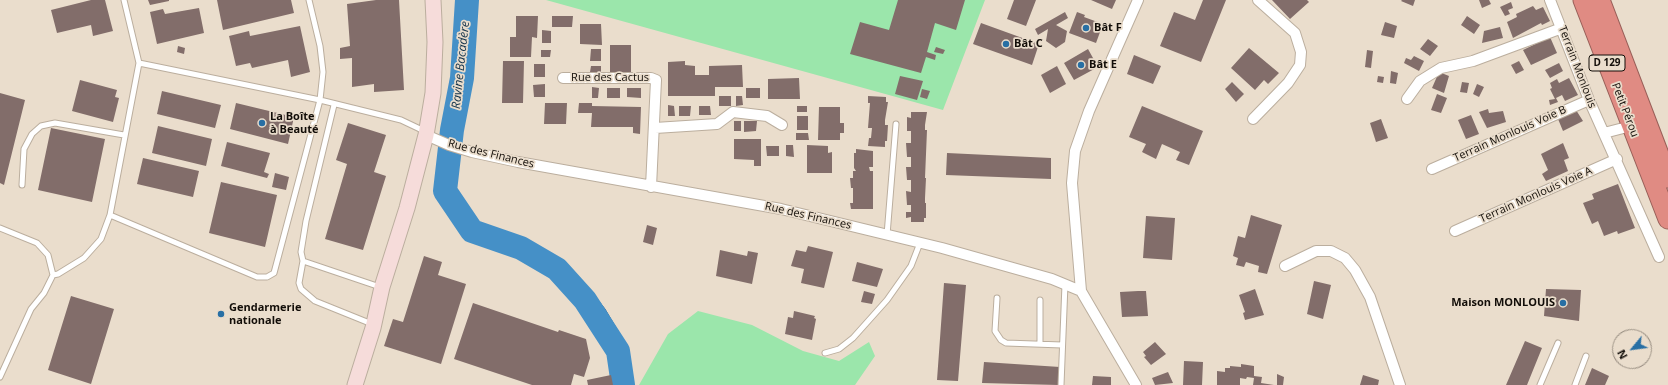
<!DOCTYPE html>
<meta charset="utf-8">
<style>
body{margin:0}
#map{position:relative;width:1668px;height:385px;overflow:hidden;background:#eaddcc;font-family:"Open Sans",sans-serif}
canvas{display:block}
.north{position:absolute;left:1612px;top:329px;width:40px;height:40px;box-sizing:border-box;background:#eaddcc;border:1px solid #948a7e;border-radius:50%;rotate:241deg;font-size:11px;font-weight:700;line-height:16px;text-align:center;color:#120d08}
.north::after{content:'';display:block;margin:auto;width:14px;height:18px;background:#286fa4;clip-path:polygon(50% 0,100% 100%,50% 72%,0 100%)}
</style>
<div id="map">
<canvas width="1668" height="385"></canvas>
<div class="north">N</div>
</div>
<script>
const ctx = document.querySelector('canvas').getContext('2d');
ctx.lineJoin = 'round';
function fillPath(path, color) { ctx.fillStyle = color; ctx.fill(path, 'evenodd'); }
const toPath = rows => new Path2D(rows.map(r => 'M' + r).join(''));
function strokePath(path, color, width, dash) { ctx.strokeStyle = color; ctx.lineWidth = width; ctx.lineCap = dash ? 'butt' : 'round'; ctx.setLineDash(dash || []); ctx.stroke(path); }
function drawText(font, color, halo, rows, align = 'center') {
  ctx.font = font + ' "Open Sans",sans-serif'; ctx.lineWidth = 3.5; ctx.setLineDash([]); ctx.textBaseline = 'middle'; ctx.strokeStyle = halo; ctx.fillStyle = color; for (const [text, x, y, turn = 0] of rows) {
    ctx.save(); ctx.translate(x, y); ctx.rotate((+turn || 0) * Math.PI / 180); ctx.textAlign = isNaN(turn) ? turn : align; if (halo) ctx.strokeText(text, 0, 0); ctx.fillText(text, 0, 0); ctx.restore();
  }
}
fillPath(toPath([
 [546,0,985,0,943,110],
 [698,311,752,325,803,351,839,361,869,342,875,356,855,385,639,385,668,334]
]), '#9be6ab');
const water = toPath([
 [543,255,567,269,588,287,605,309,618,331,628,370,629,385,619,385,615,352,585,300,552,268,539,264,543,255]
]);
fillPath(water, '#4590c7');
strokePath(water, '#36698e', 1);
strokePath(toPath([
 [467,0,462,78,452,130,445,191,472,231,521,248,557,269,585,300,618,351,623,385]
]), '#4590c7', 24);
fillPath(toPath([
 [91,0,105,0,113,31,93,36,91,25,57,33,51,10],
 [148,0,169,0,169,1,150,5],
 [217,0,291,0,294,13,223,30],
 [376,0,399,0,404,90,374,92,374,84,352,87,352,58,340,59,340,48,350,46,347,4],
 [898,0,965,0,956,30,935,23,927,52,936,55,935,60,926,57,921,73,850,54,860,22,889,30],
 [1014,0,1036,0,1026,26,1007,19],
 [1091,0,1116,0,1112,9],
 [1203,0,1226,0,1201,62,1160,46,1174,12,1195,20],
 [1272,0,1307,0,1309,2,1290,19],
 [1402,0,1415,0,1413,6,1401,1],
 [1479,0,1489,0,1491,4,1482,8],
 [1511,2,1513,8,1508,10,1510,14,1505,16,1500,7],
 [1533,6,1536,10,1543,7,1550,21,1542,25,1541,23,1513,38,1507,22,1517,17,1516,14],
 [199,8,204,33,157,44,150,12,163,9,165,14],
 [1065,12,1068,18,1056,25,1067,31,1065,42,1056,48,1046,41,1048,29,1038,35,1035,29],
 [1077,12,1085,15,1084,17,1103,24,1096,43,1069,33],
 [516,16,538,16,537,38,532,37,531,57,510,57,510,37,516,37],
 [552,16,573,16,572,27,552,27],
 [1467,16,1480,25,1474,34,1461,25],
 [1385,22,1397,26,1394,38,1381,35],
 [981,23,1039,44,1032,65,973,44],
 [580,24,601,24,602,45,580,44],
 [300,26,310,72,291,77,288,60,252,68,250,63,236,66,229,36,249,31,250,36],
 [1500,27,1503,38,1482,43,1484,31],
 [542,30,551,31,551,43,542,43],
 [1550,37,1557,53,1531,65,1523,50],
 [1428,39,1438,46,1430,56,1420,49],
 [610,45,631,45,631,73,610,73],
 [178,46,185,48,184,54,177,52],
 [936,47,945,50,943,54,934,52],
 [1249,48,1279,73,1268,84,1264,80,1255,90,1231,68],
 [591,49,601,49,601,61,590,61],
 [1088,49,1098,67,1074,80,1064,63],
 [541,50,551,50,550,57,541,57],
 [1367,50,1373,51,1371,68,1365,67],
 [1134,55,1161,66,1153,84,1127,74],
 [1414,56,1424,61,1419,71,1404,63,1406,58,1411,60],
 [503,61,524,61,523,103,502,103],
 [685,61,685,65,695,66,695,75,709,75,709,66,742,65,743,87,715,87,715,96,668,96,668,62],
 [1519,61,1524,70,1516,74,1511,65],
 [1559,63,1563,71,1550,78,1545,70],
 [534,64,545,64,545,77,534,77],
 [591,66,601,66,601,72,590,72],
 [1057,66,1066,84,1050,93,1041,75],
 [1391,71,1398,73,1396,84,1390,83],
 [1439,72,1449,76,1444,93,1432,88],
 [900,76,923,81,917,100,895,94],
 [1378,76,1384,77,1383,83,1377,82],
 [799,78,800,99,768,99,768,79],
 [1569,78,1578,95,1565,101,1562,95,1556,98,1558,102,1550,105,1549,100,1555,99,1550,89,1552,88,1550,83,1557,79,1559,83],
 [80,80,117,90,115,97,119,98,113,122,72,111],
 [1232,82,1244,94,1236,102,1225,89],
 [1462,82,1469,83,1467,93,1460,92],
 [545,84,545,97,534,97,533,85],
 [1477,84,1484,87,1479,97,1473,94],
 [592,87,599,88,598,98,592,98],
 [607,88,620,88,620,98,607,98],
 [627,88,641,88,641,98,627,97],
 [746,88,760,88,760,98,746,98],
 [922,89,930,91,927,99,920,97],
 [162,91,221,105,215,128,157,114],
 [0,93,25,100,4,185,0,183],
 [1437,94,1447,98,1441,113,1431,110],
 [719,96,731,96,731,106,719,106],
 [736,96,742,96,743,105,736,106],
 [868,96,886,97,886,102,888,102,885,120,885,125,888,125,887,141,885,141,885,147,868,146,869,138,871,138,872,128,868,128,870,103,868,103],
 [236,103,294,117,288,144,230,129],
 [545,103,567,103,566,124,544,124],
 [579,103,592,103,592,106,641,107,640,134,633,133,633,127,591,127,592,113,578,113],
 [668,105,674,106,675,116,668,116],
 [679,106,691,106,690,116,679,116],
 [699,106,710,106,711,115,699,115],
 [797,106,807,106,807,112,797,112],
 [1142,106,1203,131,1189,165,1176,160,1180,152,1162,144,1156,159,1142,152,1146,144,1129,137],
 [819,107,840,107,840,123,844,123,844,133,840,133,840,140,818,140],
 [1488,109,1489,113,1503,111,1506,122,1487,128,1479,112],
 [1576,110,1583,121,1563,131,1558,119],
 [911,112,927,112,925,125,925,130,927,130,925,178,926,178,925,198,925,203,926,203,926,218,924,218,924,222,911,222,911,217,906,218,906,212,911,212,911,205,907,205,906,191,911,192,911,180,907,180,906,167,911,167,911,157,907,157,906,143,911,143,911,131,907,131,907,117,911,118],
 [1471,115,1479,134,1466,139,1458,120],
 [797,116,808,116,808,130,797,130],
 [1381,119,1388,138,1376,142,1370,123],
 [734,121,741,121,741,131,734,131],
 [744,121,757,121,756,131,744,132],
 [348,123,386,135,374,172,386,176,363,250,325,239,347,164,336,160],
 [158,126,212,139,206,166,152,153],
 [51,128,105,139,92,202,38,190],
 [796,133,808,133,809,140,796,140],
 [734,139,761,139,761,166,754,166,754,160,734,159],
 [227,142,270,153,264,172,269,174,267,178,221,166],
 [1563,143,1569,158,1564,160,1568,171,1546,181,1542,174,1548,170,1541,154],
 [786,145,793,145,794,157,786,156],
 [807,145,828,146,828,153,832,152,832,173,807,173],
 [766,146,779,146,779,156,767,156],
 [856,149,873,151,873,167,869,167,870,171,873,171,873,209,851,209,850,203,853,203,853,188,851,188,850,178,853,178,853,171,856,171,854,168,854,153,856,153],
 [947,153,1051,158,1051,179,946,175],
 [143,158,199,171,193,197,137,184],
 [275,173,289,177,286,190,272,187],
 [221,182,277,195,265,247,209,233],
 [1618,184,1635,228,1618,234,1617,231,1604,236,1598,221,1592,224,1583,203,1594,199,1592,194],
 [1251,215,1282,225,1267,274,1258,272,1259,266,1246,262,1244,267,1236,265,1238,258,1233,256,1238,236,1245,238],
 [1146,216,1175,218,1172,260,1143,258],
 [647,225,657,228,653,245,643,242],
 [808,246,833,252,824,288,801,283,804,269,791,266,796,250,806,252],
 [720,250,747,256,748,251,758,253,752,284,716,276],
 [424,256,442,262,438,275,466,284,441,364,384,346,393,319,403,322],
 [857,262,883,269,877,287,852,281],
 [1314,281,1331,285,1323,319,1307,314],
 [944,283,966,285,958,381,937,380],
 [1255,289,1264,315,1245,320,1243,313,1245,312,1239,295],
 [1546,289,1581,290,1579,321,1544,316],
 [864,291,875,294,872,304,861,302],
 [1138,291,1146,291,1148,316,1122,317,1120,292],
 [71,296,114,309,91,384,48,370],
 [473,303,558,332,559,330,586,339,590,358,584,377,574,374,571,385,532,385,454,359],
 [794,311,815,316,814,318,816,319,812,340,785,334,788,317,793,318],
 [1525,341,1542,348,1527,385,1506,385],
 [1155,342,1166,354,1151,365,1144,357,1146,356,1143,352],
 [1184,361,1203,362,1202,385,1183,385],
 [984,362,1060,367,1058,385,982,383],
 [1241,364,1254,366,1254,376,1262,377,1261,383,1274,385,1253,385,1254,378,1247,377,1246,379,1240,378,1240,385,1217,385,1217,371,1225,372,1225,368,1230,368,1230,366,1241,367],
 [1592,368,1609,376,1605,385,1585,385],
 [1168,372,1173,383,1155,385,1152,378],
 [1277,374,1284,377,1283,385,1277,385],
 [611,375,613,385,588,385,587,380],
 [1363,375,1379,380,1378,385,1360,385],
 [1093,376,1111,377,1111,385,1092,385]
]), '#826d6a');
const lane = toPath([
 [139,63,320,100,401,120,420,129,424,133],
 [334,105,306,221,301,252,303,261,299,283,301,289,315,301,372,324],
 [22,185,24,149,32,134,41,126,55,123,124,135],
 [110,215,257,277,267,277,274,273,320,100,323,72,320,46,309,0],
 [0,228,37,243,48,255,53,275,44,293,31,309,0,377],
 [887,235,896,124],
 [303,261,380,287],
 [53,275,58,274,84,258,101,239,110,215,139,63,124,0],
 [997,298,995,331,1001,340,1006,343,1062,345],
 [1040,300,1040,344],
 [825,353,839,349,853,338,887,300,911,266,920,243],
 [1061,385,1065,284],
 [1540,385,1558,343],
 [1575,385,1586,356]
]);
const street = toPath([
 [1550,0,1589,100,1659,257],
 [563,78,651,78,656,80,651,187],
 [1407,99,1420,81,1441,68,1473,61,1562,28],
 [1253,119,1288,83,1300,65,1301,52,1295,33,1258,0],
 [655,128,717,124,733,112,767,116,782,125],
 [1604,133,1635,125],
 [426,135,449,145,472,152,518,162,781,209,942,248,1052,279,1081,291,1136,385],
 [1432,169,1589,100],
 [1455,231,1617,159],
 [1285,266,1316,251,1331,251,1345,258,1355,270,1370,297,1400,385],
 [1081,291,1072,183,1075,151,1089,111,1138,0]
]);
const secondary = toPath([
 [355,385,373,328,382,287,407,208,426,135,433,93,435,42,433,0]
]);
const highway = toPath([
 [1583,0,1668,219],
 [1600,0,1668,178]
]);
strokePath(lane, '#bbae9e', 7);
strokePath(street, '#bbae9e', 12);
strokePath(secondary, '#bbae9e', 17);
strokePath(highway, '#985f58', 21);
strokePath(lane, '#fff', 5);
strokePath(street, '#fff', 10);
strokePath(secondary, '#f6dcda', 15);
strokePath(highway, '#e08b83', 19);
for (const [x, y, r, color] of [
 [1086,28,4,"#286fa4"],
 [1006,44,4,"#286fa4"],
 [1081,65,4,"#286fa4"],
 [262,123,4,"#286fa4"],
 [1563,303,4,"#286fa4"],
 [221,314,4,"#286fa4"]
]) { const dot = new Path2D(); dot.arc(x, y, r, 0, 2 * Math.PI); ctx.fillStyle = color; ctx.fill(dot); strokePath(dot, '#eaddcc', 1.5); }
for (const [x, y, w] of [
 [1607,63,36]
]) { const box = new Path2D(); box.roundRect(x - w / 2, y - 8, w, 16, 3); ctx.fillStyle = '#eaddcc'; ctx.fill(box); strokePath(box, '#120d08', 1); }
drawText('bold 10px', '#120d08', null, [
 ["D 129",1607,63]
]);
drawText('bold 11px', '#120d08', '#eaddcc', [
 ["Bât F",1094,28],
 ["Bât C",1014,44],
 ["Bât E",1089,65],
 ["La Boîte",270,117],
 ["à Beauté",270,130],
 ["Maison MONLOUIS",1555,303,"right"],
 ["Gendarmerie",229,308],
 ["nationale",229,321]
], 'left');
drawText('11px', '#120d08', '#eaddcc', [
 ["Terrain Monlouis",1577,67,69],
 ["Rue des Cactus",610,78],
 ["Petit Pérou",1625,110,69],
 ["Terrain Monlouis Voie B",1510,134,-24],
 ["Rue des Finances",491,154,14],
 ["Terrain Monlouis Voie A",1536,195,-24],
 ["Rue des Finances",808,216,13]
]);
drawText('italic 12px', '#113149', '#eaddcc', [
 ["Ravine Bacadère",461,65,-84]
]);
</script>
